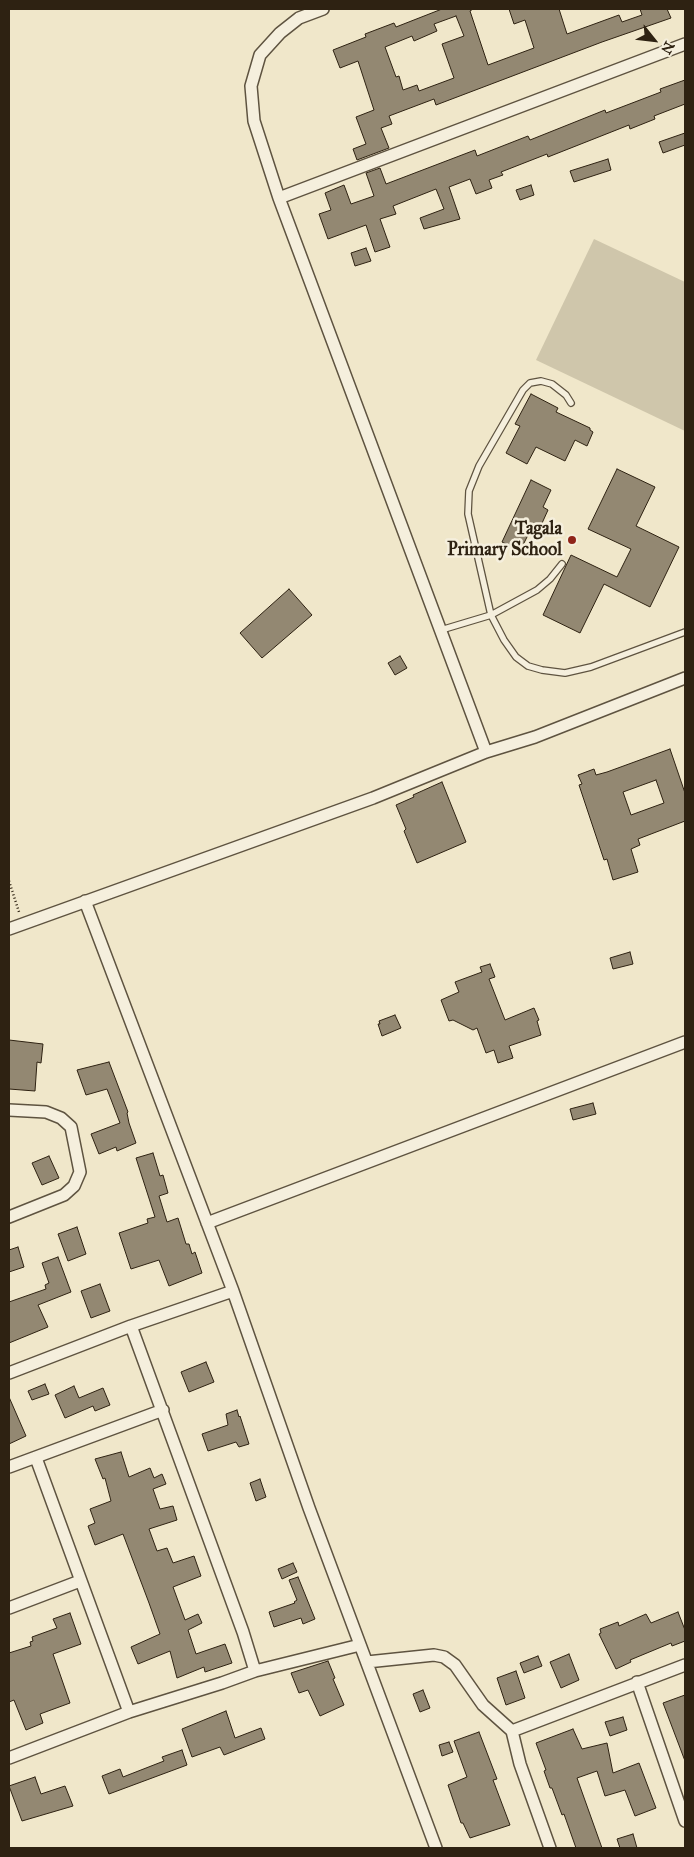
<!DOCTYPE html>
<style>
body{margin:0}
#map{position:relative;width:694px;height:1857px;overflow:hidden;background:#f0e7ca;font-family:"IM FELL Great Primer",serif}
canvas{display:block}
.frame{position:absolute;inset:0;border:10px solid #2e2212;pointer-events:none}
.north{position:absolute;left:629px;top:15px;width:50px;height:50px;-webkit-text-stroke:4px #f5efdd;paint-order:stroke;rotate:119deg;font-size:14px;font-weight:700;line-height:20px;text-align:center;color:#2e2212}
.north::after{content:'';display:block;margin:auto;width:18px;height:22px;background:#2e2212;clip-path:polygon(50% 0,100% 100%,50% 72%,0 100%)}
</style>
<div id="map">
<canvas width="694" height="1857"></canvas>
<div class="frame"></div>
<div class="north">N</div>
</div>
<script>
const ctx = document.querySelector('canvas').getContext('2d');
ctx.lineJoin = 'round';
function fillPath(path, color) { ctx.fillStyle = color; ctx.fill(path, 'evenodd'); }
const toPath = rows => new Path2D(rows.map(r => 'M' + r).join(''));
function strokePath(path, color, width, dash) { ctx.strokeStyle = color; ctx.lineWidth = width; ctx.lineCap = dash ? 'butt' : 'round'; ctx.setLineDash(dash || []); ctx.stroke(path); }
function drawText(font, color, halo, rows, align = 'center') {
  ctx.font = font + ' "IM FELL Great Primer",serif'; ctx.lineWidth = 5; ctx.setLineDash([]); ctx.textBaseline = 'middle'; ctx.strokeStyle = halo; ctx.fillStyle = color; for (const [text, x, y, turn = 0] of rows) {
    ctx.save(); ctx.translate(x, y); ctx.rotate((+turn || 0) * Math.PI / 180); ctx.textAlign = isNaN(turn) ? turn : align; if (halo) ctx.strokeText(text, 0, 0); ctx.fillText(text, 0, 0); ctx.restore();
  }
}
fillPath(toPath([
 [594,239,685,282,685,431,536,360]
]), '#cfc6ab');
const building = toPath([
 [442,9,473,9,470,11,488,65,534,48,525,20,514,24,509,9,559,9,567,34,619,15,622,22,642,15,640,9,667,9,671,18,602,42,436,105,434,99,389,116,392,124,381,128,389,148,357,160,353,149,366,144,356,117,374,110,358,61,340,68,333,50,366,37,365,34,394,23,396,27,442,9],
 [456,16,464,36,442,44,454,78,419,91,417,85,403,90,399,76,396,77,385,47,412,36,414,41,437,31,434,24,456,16],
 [685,80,685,104,654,116,655,119,630,129,629,125,548,157,547,154,501,172,503,175,489,180,492,188,476,194,470,179,449,187,460,219,424,229,420,218,444,209,436,189,393,206,396,214,380,219,390,247,375,252,366,225,328,239,319,214,331,210,325,193,344,185,351,204,374,196,366,173,380,168,386,184,475,150,477,156,528,136,530,140,605,110,606,113,661,92,660,89,685,80],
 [685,133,685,145,663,153,659,142,685,133],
 [608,159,611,170,574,182,570,171,608,159],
 [531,185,534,195,520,200,516,190,531,185],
 [366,248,371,261,355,266,351,253,366,248],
 [531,394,558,408,556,412,590,428,590,430,593,432,587,446,575,440,565,461,536,447,527,464,506,453,520,426,515,424,531,394],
 [617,469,655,487,636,526,679,547,650,607,604,584,580,633,543,615,571,555,617,577,631,549,588,529,617,469],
 [531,480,551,490,543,507,548,510,538,532,531,529,520,551,502,542,531,480],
 [289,589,312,615,262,658,240,633,289,589],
 [400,656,407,668,395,675,388,663,400,656],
 [670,749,685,793,685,821,638,839,640,845,631,849,638,872,613,880,607,859,604,860,579,785,582,784,578,775,594,769,596,775,607,772,670,749],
 [656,780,664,803,631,815,623,792,656,780],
 [442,782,466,842,417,863,404,831,406,829,396,805,414,797,413,795,442,782],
 [630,952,633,964,613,969,610,958,630,952],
 [490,964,495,977,489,979,505,1020,534,1008,539,1020,537,1021,541,1035,509,1046,513,1058,498,1063,494,1050,486,1053,477,1028,473,1030,453,1020,449,1021,441,1000,459,992,455,982,482,972,480,967,490,964],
 [395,1015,401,1028,382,1036,378,1024,380,1024,379,1021,395,1015],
 [9,1040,43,1044,41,1063,37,1062,35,1091,9,1089,9,1040],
 [109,1062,128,1112,127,1113,129,1123,136,1143,117,1151,116,1147,99,1154,91,1134,120,1123,107,1089,86,1095,77,1070,109,1062],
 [593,1103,596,1114,573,1120,570,1109,593,1103],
 [153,1153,160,1176,163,1175,168,1193,159,1196,167,1222,178,1218,186,1244,189,1244,192,1254,195,1252,202,1273,169,1286,159,1260,131,1269,119,1233,148,1223,147,1219,155,1217,136,1158,153,1153],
 [49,1156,59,1178,42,1185,32,1163,49,1156],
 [77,1227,86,1254,68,1261,58,1234,77,1227],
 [18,1247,24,1267,9,1272,9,1250,18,1247],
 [58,1257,71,1292,38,1305,48,1327,9,1343,9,1302,46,1289,45,1285,49,1283,42,1263,58,1257],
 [100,1284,110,1311,91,1318,81,1291,100,1284],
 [206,1362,214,1382,189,1392,181,1372,206,1362],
 [45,1384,49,1394,32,1400,28,1391,45,1384],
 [74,1386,79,1398,103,1388,110,1405,95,1411,93,1406,65,1418,55,1395,74,1386],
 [9,1397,26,1436,9,1444,9,1397],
 [237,1410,239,1417,240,1416,249,1444,239,1447,236,1442,208,1451,202,1434,228,1425,226,1414,237,1410],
 [121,1452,129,1477,150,1468,154,1478,162,1474,166,1484,153,1489,160,1509,173,1506,177,1520,149,1529,157,1551,167,1548,173,1563,194,1556,201,1576,173,1587,185,1620,198,1614,202,1623,188,1630,196,1654,225,1644,232,1663,205,1672,204,1667,177,1678,170,1651,138,1664,131,1647,160,1634,149,1603,123,1534,95,1545,88,1526,95,1523,90,1509,111,1501,105,1478,103,1479,95,1459,121,1452],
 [260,1479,266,1497,256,1501,250,1483,260,1479],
 [293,1563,297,1572,282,1579,278,1569,293,1563],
 [298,1577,315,1619,303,1624,301,1618,274,1627,269,1612,295,1603,294,1602,297,1600,289,1580,298,1577],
 [678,1612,685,1630,685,1641,672,1646,671,1643,630,1660,631,1662,616,1669,599,1634,601,1633,600,1629,618,1622,619,1626,646,1614,651,1623,678,1612],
 [70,1613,81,1644,53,1654,70,1703,40,1714,43,1723,26,1730,14,1700,9,1702,9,1653,31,1646,30,1642,33,1641,32,1637,57,1628,53,1619,70,1613],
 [569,1654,579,1680,561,1688,550,1662,569,1654],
 [538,1656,542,1666,524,1673,520,1663,538,1656],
 [328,1661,335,1678,333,1679,344,1705,320,1716,308,1690,299,1693,291,1673,328,1661],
 [516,1671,525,1698,506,1705,497,1678,516,1671],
 [423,1690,430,1708,420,1712,413,1694,423,1690],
 [685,1695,685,1761,663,1703,685,1695],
 [226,1711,235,1738,261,1728,265,1739,224,1755,220,1747,192,1757,182,1729,226,1711],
 [623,1717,627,1730,610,1736,605,1722,623,1717],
 [573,1729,582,1749,607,1743,613,1773,639,1763,656,1808,635,1816,625,1790,605,1796,597,1771,577,1778,602,1848,576,1848,564,1814,562,1815,552,1788,550,1788,544,1771,546,1770,536,1743,573,1729],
 [479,1732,497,1779,493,1780,510,1825,470,1838,463,1823,461,1823,448,1785,467,1777,454,1741,479,1732],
 [449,1742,453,1752,442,1756,439,1745,449,1742],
 [182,1750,187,1765,109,1794,102,1776,120,1769,123,1777,164,1761,162,1757,182,1750],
 [35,1777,41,1794,65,1786,73,1806,22,1821,9,1786,35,1777],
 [633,1834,637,1848,620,1848,617,1839,633,1834]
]);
fillPath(building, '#938872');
strokePath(building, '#2e2212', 1);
const service = toPath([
 [571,403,566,395,552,384,541,381,530,383,523,390,479,466,469,491,468,514,491,615,504,640,516,657,528,666,542,670,565,673,591,667,685,632],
 [441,630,491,615,537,590,550,579,562,564]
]);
const minor = toPath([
 [323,9,299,18,280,33,260,55,251,86,254,121,279,198,486,752],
 [279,198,685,44],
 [85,901,233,1291,309,1508,436,1848],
 [9,929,373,798,486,752,535,737,685,678],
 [9,1110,46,1112,61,1118,71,1127,80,1172,74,1186,64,1195,9,1217],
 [207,1223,685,1042],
 [131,1326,243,1632,255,1671],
 [9,1373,131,1326,233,1291],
 [36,1458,129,1712],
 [9,1467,163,1410],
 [9,1608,80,1581],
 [367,1662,434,1655,444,1657,455,1665,483,1705,512,1731,520,1764,550,1848],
 [637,1682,685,1821],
 [512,1731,685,1665],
 [9,1758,129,1712,222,1683,255,1671,360,1645]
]);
strokePath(service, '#5e5340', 8);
strokePath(minor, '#5e5340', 14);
strokePath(toPath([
 [9,881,19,912]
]), '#2e2212', 2.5, [1, 2.5]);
strokePath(service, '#f5efdd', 5.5);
strokePath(minor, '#f5efdd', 11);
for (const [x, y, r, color] of [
 [572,540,5,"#8f2418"]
]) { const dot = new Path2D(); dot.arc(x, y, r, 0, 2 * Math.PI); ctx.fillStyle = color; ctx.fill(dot); strokePath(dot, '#f5efdd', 2); }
drawText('bold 18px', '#2e2212', '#f5efdd', [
 ["Tagala",562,530],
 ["Primary School",562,551]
], 'right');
</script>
